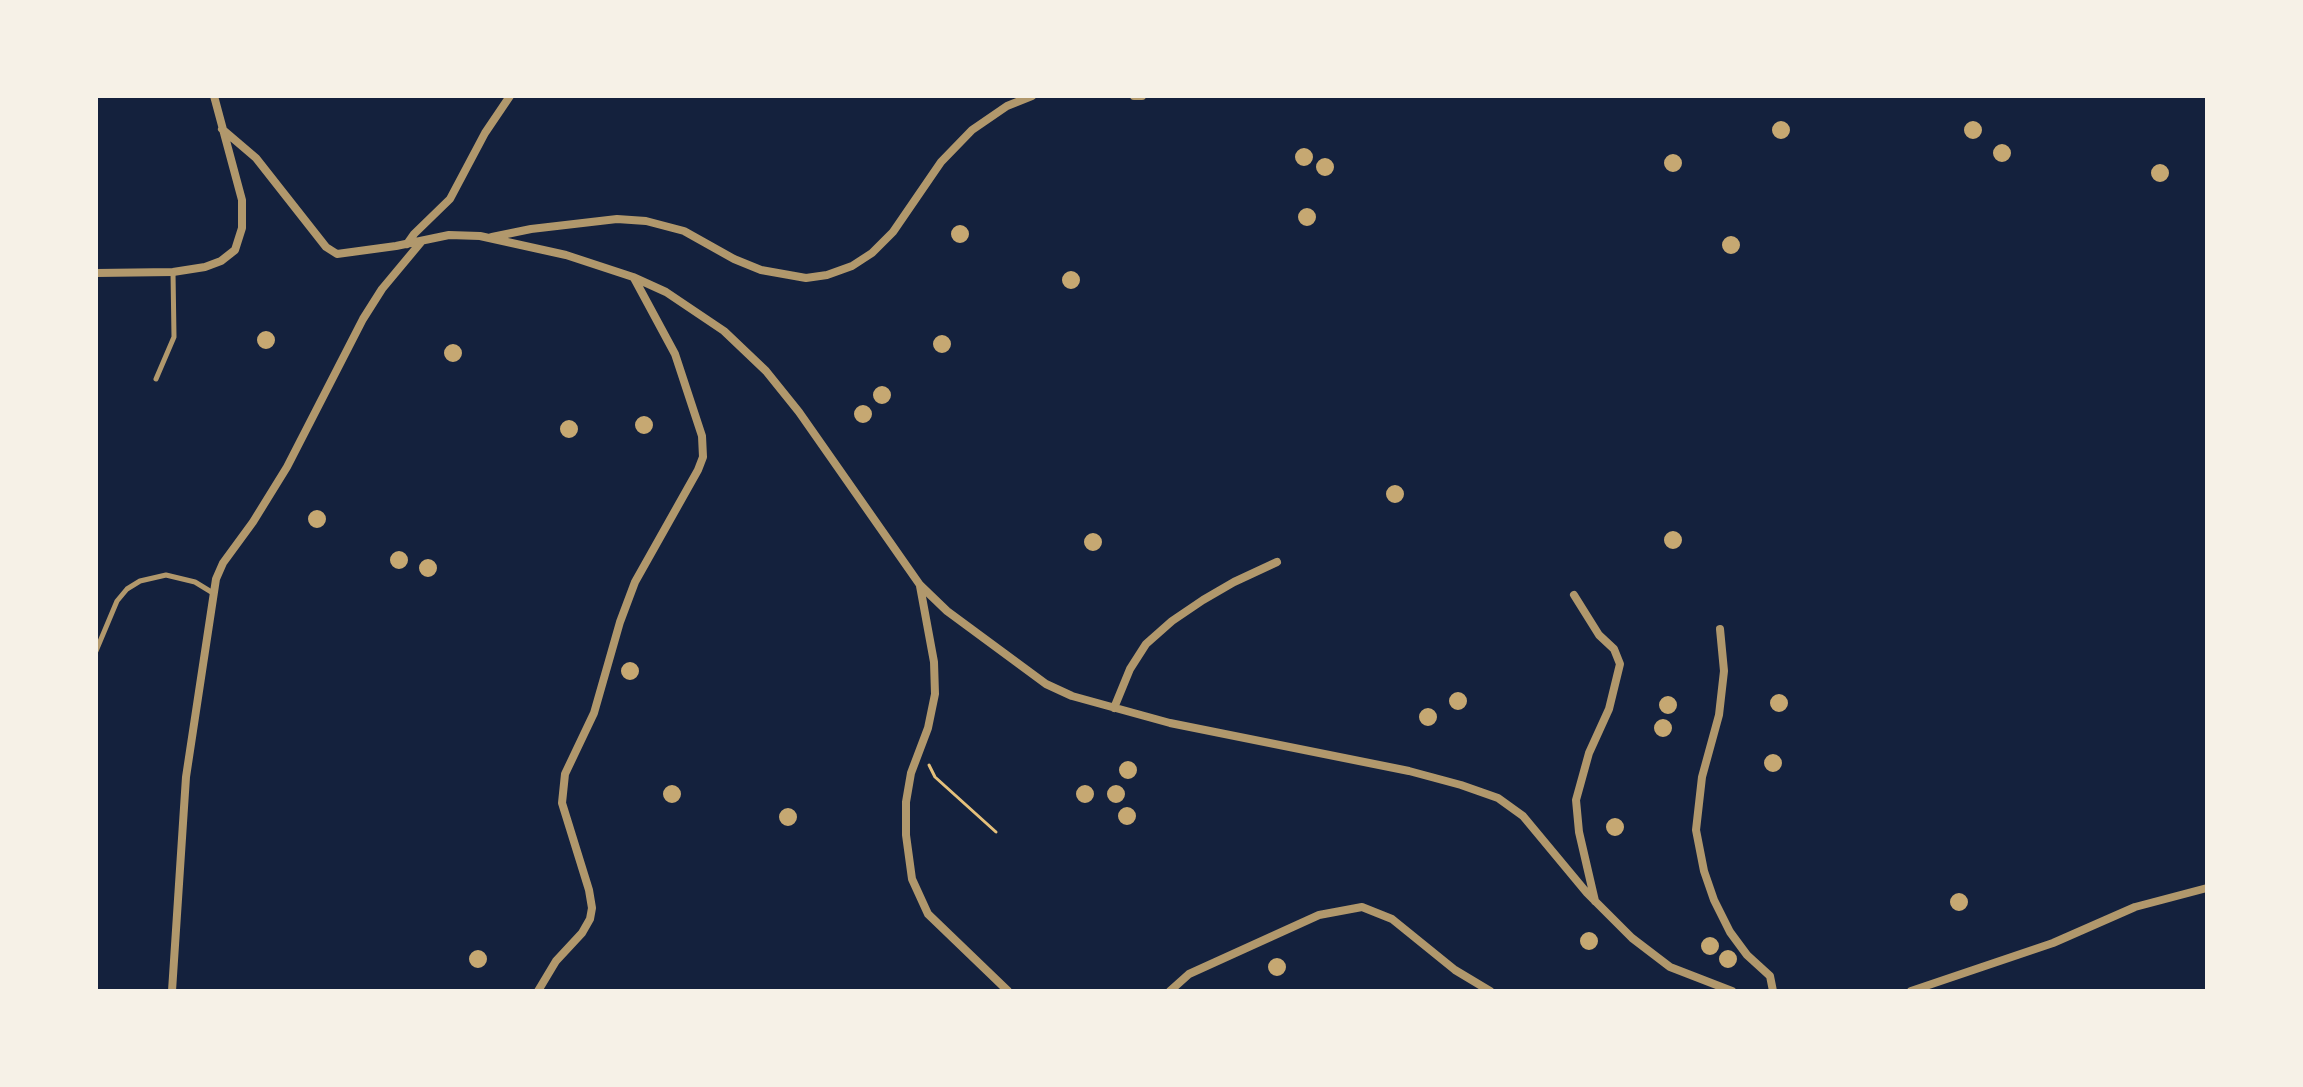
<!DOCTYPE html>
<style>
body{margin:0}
#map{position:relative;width:2303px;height:1087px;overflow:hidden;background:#14213d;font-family:Cabin,sans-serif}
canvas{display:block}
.frame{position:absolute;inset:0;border:98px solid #f6f1e7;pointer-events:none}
</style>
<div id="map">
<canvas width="2303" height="1087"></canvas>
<div class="frame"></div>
</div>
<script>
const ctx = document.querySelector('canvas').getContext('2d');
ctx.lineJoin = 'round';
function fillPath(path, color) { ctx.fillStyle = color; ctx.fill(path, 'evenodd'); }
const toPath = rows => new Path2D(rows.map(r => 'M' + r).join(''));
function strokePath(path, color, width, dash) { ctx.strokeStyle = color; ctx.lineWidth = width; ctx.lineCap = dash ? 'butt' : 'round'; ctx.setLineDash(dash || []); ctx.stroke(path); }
fillPath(toPath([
 '1772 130a9 9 0 1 1 18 0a9 9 0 1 1-18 0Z',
 '1964 130a9 9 0 1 1 18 0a9 9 0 1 1-18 0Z',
 '1993 153a9 9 0 1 1 18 0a9 9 0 1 1-18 0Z',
 '1295 157a9 9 0 1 1 18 0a9 9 0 1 1-18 0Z',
 '1664 163a9 9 0 1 1 18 0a9 9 0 1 1-18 0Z',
 '1316 167a9 9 0 1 1 18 0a9 9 0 1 1-18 0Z',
 '2151 173a9 9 0 1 1 18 0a9 9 0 1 1-18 0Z',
 '1298 217a9 9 0 1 1 18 0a9 9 0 1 1-18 0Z',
 '951 234a9 9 0 1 1 18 0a9 9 0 1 1-18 0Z',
 '1722 245a9 9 0 1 1 18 0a9 9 0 1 1-18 0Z',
 '1062 280a9 9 0 1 1 18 0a9 9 0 1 1-18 0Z',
 '257 340a9 9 0 1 1 18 0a9 9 0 1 1-18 0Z',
 '933 344a9 9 0 1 1 18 0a9 9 0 1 1-18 0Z',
 '444 353a9 9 0 1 1 18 0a9 9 0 1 1-18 0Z',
 '873 395a9 9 0 1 1 18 0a9 9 0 1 1-18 0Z',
 '854 414a9 9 0 1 1 18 0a9 9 0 1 1-18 0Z',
 '635 425a9 9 0 1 1 18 0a9 9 0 1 1-18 0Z',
 '560 429a9 9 0 1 1 18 0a9 9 0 1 1-18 0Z',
 '1386 494a9 9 0 1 1 18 0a9 9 0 1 1-18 0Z',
 '308 519a9 9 0 1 1 18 0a9 9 0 1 1-18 0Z',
 '1664 540a9 9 0 1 1 18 0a9 9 0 1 1-18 0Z',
 '1084 542a9 9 0 1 1 18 0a9 9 0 1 1-18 0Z',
 '390 560a9 9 0 1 1 18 0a9 9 0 1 1-18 0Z',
 '419 568a9 9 0 1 1 18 0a9 9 0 1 1-18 0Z',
 '621 671a9 9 0 1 1 18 0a9 9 0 1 1-18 0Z',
 '1449 701a9 9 0 1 1 18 0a9 9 0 1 1-18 0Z',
 '1770 703a9 9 0 1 1 18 0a9 9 0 1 1-18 0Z',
 '1659 705a9 9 0 1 1 18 0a9 9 0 1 1-18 0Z',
 '1419 717a9 9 0 1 1 18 0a9 9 0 1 1-18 0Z',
 '1654 728a9 9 0 1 1 18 0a9 9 0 1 1-18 0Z',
 '1764 763a9 9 0 1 1 18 0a9 9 0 1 1-18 0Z',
 '1119 770a9 9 0 1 1 18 0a9 9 0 1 1-18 0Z',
 '663 794a9 9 0 1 1 18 0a9 9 0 1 1-18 0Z',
 '1107 794a9 9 0 1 1 18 0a9 9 0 1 1-18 0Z',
 '1076 794a9 9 0 1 1 18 0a9 9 0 1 1-18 0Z',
 '1118 816a9 9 0 1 1 18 0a9 9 0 1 1-18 0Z',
 '779 817a9 9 0 1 1 18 0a9 9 0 1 1-18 0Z',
 '1606 827a9 9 0 1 1 18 0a9 9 0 1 1-18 0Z',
 '1950 902a9 9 0 1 1 18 0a9 9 0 1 1-18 0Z',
 '1580 941a9 9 0 1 1 18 0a9 9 0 1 1-18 0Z',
 '1701 946a9 9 0 1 1 18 0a9 9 0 1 1-18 0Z',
 '469 959a9 9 0 1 1 18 0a9 9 0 1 1-18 0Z',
 '1719 959a9 9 0 1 1 18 0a9 9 0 1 1-18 0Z',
 '1268 967a9 9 0 1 1 18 0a9 9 0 1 1-18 0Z'
]), '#c6a872');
strokePath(toPath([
 [929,765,935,777,996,832]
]), '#e5c07b', 3);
strokePath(toPath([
 [156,379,174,337,173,272],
 [96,651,117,601,127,589,140,581,166,575,195,582,213,593]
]), '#b1986c', 5);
strokePath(toPath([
 [1134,96,1142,96],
 [222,129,256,158,326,247,337,254,396,246,449,235,480,236,566,255,633,277,666,292,724,331,766,371,799,412,920,585,947,611,1046,684,1072,696,1170,723,1409,771,1461,785,1498,798,1523,816,1587,893,1632,938,1670,967,1732,991],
 [492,237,531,229,617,219,646,221,684,231,734,259,761,270,806,278,827,275,852,266,872,253,893,232,941,162,972,130,1007,106,1032,96],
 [407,244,414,234,450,199,485,133,510,96],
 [96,273,173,272,205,267,221,261,235,250,242,228,242,200,214,96],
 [920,586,934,662,935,694,928,728,911,773,906,802,906,835,912,879,928,914,1008,991],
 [1574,595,1599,635,1614,649,1620,664,1609,709,1589,753,1576,800,1579,832,1595,901],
 [1720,629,1724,671,1719,715,1702,777,1696,830,1704,871,1714,900,1730,932,1747,955,1770,976,1773,991],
 [1114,708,1130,669,1146,644,1172,621,1203,600,1234,582,1277,562],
 [172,991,186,777,216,579,223,563,253,522,287,467,363,319,382,289,422,241],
 [538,991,556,961,582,933,590,919,592,908,589,890,562,803,565,774,594,713,620,622,635,582,698,470,703,457,702,436,675,354,634,278],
 [1170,991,1189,974,1319,915,1362,907,1392,919,1455,970,1490,991],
 [1911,991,2053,943,2135,907,2207,888]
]), '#b1986c', 8);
</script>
